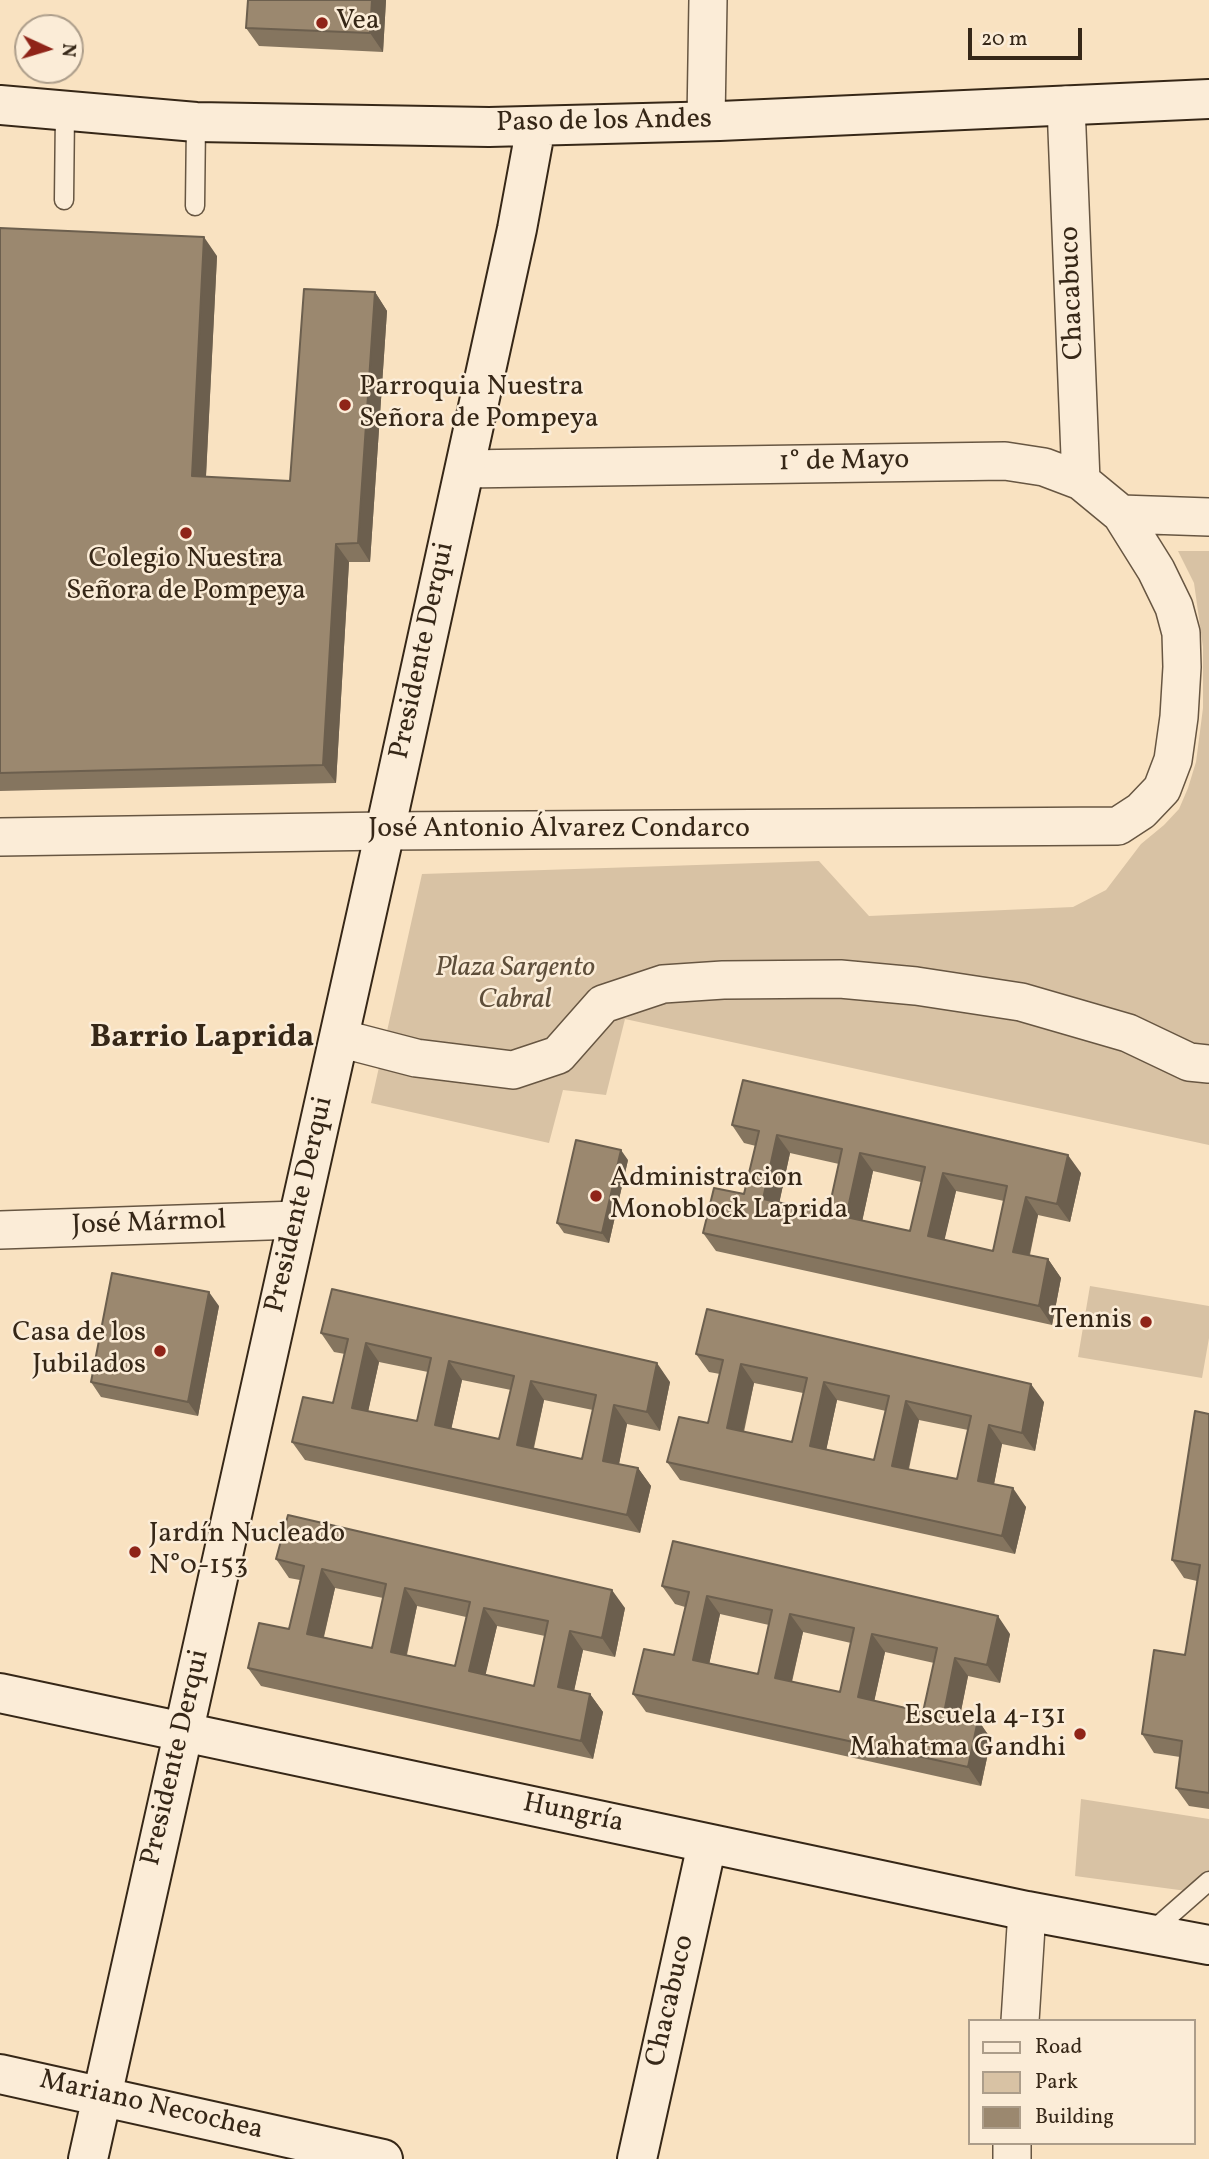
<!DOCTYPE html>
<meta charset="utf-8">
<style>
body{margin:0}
#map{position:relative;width:1209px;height:2159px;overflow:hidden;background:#f9e2c1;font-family:Vollkorn,serif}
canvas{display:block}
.legend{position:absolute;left:968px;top:2019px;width:228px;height:126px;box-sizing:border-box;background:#fbecd7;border:2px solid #ac9d8a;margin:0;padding:9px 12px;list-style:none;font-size:21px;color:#362717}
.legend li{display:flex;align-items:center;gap:14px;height:35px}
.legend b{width:35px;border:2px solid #ac9d8a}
.north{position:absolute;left:14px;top:14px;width:70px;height:70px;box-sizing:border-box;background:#fbecd7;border:2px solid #ac9d8a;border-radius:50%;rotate:94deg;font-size:19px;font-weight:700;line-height:28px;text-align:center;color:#362717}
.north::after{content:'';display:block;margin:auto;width:24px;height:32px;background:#8f2418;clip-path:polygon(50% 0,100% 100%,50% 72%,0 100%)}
.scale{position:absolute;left:968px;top:28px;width:114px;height:32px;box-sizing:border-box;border:4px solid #362717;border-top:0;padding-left:9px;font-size:21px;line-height:24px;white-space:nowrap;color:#362717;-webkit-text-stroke:5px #fbecd7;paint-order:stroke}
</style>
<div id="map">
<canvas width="1209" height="2159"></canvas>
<ul class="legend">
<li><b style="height:9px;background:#fbecd7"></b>Road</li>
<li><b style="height:19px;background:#d8c2a4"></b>Park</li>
<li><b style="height:19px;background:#9b886f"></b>Building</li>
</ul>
<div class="north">N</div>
<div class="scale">20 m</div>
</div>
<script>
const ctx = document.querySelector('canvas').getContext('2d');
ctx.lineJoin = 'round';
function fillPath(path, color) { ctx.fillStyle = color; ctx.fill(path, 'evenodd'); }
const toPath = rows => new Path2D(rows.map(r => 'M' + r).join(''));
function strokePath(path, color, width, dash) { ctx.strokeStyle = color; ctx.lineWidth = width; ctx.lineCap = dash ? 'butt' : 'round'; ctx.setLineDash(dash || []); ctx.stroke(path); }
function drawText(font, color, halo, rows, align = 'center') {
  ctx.font = font + ' Vollkorn,serif'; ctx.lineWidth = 5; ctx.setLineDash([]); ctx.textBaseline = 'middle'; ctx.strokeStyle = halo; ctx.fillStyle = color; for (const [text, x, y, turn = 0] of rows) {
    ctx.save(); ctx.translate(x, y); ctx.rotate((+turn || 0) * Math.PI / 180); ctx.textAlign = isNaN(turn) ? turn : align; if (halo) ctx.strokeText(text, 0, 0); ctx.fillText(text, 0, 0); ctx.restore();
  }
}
fillPath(toPath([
 [1178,551,1209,551,1209,1145,625,1019,606,1095,563,1090,549,1143,371,1103,422,874,819,861,869,916,1073,907,1106,890,1141,844,1164,825,1179,809,1188,788,1196,762,1203,708,1203,647,1194,583],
 [1090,1286,1209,1306,1209,1338,1202,1378,1078,1357],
 [1081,1799,1209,1819,1209,1894,1075,1876]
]), '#d8c2a4');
const lane = toPath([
 [64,200,65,112],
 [195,206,196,122],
 [1151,1932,1209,1881]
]);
const street = toPath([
 [1066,105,1081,481],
 [706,121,708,0],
 [1121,514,1209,517],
 [0,837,385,831,1118,826,1141,811,1162,789,1173,760,1179,717,1182,667,1181,633,1174,607,1156,570,1121,514,1081,481,1044,467,1005,461,465,469],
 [339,1038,416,1058,513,1070,558,1055,603,1004,663,984,723,980,840,979,916,986,1021,1002,1128,1033,1189,1062,1209,1064],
 [0,1230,297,1220],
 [1020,2021,1027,1911],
 [1012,2159,1012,2143]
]);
const secondary = toPath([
 [0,105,196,122,489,127,720,121,1209,99],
 [0,1693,1027,1911,1209,1945],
 [0,2074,383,2159],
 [88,2159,385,831,517,229,536,126],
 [637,2159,707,1844]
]);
strokePath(lane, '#675642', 21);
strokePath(street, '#675642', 40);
strokePath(secondary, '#362717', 42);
strokePath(lane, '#fbecd7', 18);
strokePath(street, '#fbecd7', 37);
strokePath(secondary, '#fbecd7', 38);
fillPath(toPath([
 [386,0,383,52,259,46,246,28],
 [0,228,217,256,206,477,290,481,375,292,387,311,370,562,349,562,336,783,0,791],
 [732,1125,1081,1173,1070,1222,1038,1215,1030,1255,1048,1259,1061,1278,1052,1325,716,1251,703,1233,744,1194,756,1146,744,1143],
 [790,1153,839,1164,828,1213,779,1203],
 [873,1171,921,1182,910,1231,862,1221],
 [956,1191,1004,1201,993,1251,944,1240],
 [628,1160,609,1243,564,1233,557,1223],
 [219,1306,198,1416,101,1397,91,1382],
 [321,1333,670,1382,660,1431,627,1424,619,1464,638,1468,651,1486,640,1533,305,1460,292,1442,333,1403,345,1354,334,1352],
 [379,1362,428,1372,417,1421,368,1411],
 [462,1380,511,1390,499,1439,451,1429],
 [544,1400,593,1410,582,1459,534,1448],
 [696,1354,1044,1402,1035,1451,1002,1444,994,1484,1026,1507,1015,1554,680,1480,667,1462,708,1423,720,1374,709,1372],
 [754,1383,803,1393,792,1442,744,1432],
 [837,1400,886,1411,874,1460,826,1450],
 [919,1420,968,1430,957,1479,909,1469],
 [1209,1414,1209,1809,1189,1806,1176,1788,1180,1757,1154,1753,1142,1734,1185,1655,1197,1581,1184,1578,1172,1560],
 [276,1559,625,1608,615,1657,583,1650,574,1690,590,1694,603,1712,593,1759,261,1686,248,1668,289,1629,300,1580,289,1578],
 [335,1588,383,1598,372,1648,324,1637],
 [417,1606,466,1617,455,1666,407,1655],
 [497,1626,545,1636,534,1686,485,1675],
 [662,1586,1010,1634,1000,1683,968,1676,960,1716,978,1720,991,1739,981,1786,646,1712,633,1694,674,1655,685,1607,675,1604],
 [720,1614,769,1625,758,1674,709,1664],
 [803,1632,851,1643,840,1692,792,1682],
 [885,1652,934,1663,923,1712,874,1701]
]), '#85755f');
fillPath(toPath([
 [372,0,386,0,383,52,370,33],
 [204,237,217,256,205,494,192,476],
 [375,292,387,311,370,562,358,543],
 [336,544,349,562,336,783,323,765],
 [777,1135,790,1153,776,1218,763,1199],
 [621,1150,628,1160,609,1243,602,1233],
 [860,1153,873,1171,859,1236,846,1217],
 [1068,1155,1081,1173,1070,1222,1057,1204],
 [943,1173,956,1191,941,1255,928,1236],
 [1026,1197,1038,1215,1026,1270,1013,1252],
 [1048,1259,1061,1278,1052,1325,1039,1306],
 [209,1292,219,1306,198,1416,188,1402],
 [366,1343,379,1362,365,1426,352,1408],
 [449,1361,462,1380,448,1444,435,1425],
 [657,1363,670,1382,660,1431,647,1412],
 [741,1364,754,1383,740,1446,727,1428],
 [531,1381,544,1400,530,1463,517,1445],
 [824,1382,837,1400,823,1465,810,1446],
 [1031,1384,1044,1402,1035,1451,1022,1433],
 [906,1401,919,1420,905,1484,892,1466],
 [614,1405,627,1424,616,1479,603,1461],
 [989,1425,1002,1444,991,1499,978,1481],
 [638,1468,651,1486,640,1533,627,1515],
 [1013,1488,1026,1507,1015,1554,1002,1536],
 [322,1569,335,1588,320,1652,307,1634],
 [405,1588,417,1606,403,1670,391,1652],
 [612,1590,625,1608,615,1657,602,1638],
 [707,1596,720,1614,706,1679,693,1660],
 [484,1608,497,1626,482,1690,469,1671],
 [790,1614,803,1632,788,1697,775,1678],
 [998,1616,1010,1634,1000,1683,987,1665],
 [570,1631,583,1650,571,1705,558,1687],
 [872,1634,885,1652,871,1716,858,1697],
 [955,1658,968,1676,957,1731,944,1713],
 [590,1694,603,1712,593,1759,581,1741],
 [978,1720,991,1739,981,1786,968,1767]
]), '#6c5f4e');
const building = toPath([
 [248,0,372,0,370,33,246,28,248,0],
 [0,228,204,237,192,476,290,481,304,289,375,292,358,543,336,544,323,765,0,773,0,228],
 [743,1080,1068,1155,1057,1204,1026,1197,1013,1252,1048,1259,1039,1306,703,1233,714,1188,744,1194,759,1131,732,1125,743,1080],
 [777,1135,842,1149,828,1213,763,1199,777,1135],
 [860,1153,925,1167,910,1231,846,1217,860,1153],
 [943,1173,1007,1186,993,1251,928,1236,943,1173],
 [576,1140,621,1150,602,1233,557,1223,576,1140],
 [112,1273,209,1292,188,1402,91,1382,112,1273],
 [332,1289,657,1363,647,1412,614,1405,603,1461,638,1468,627,1515,292,1442,303,1397,333,1403,348,1339,321,1333,332,1289],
 [366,1343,431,1358,417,1421,352,1408,366,1343],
 [449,1361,514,1376,499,1439,435,1425,449,1361],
 [531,1381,596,1395,582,1459,517,1445,531,1381],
 [707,1309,1031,1384,1022,1433,989,1425,978,1481,1013,1488,1002,1536,667,1462,679,1417,708,1423,723,1360,696,1354,707,1309],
 [741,1364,807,1378,792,1442,727,1428,741,1364],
 [824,1382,889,1396,874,1460,810,1446,824,1382],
 [906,1401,971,1416,957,1479,892,1466,906,1401],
 [1195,1411,1209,1414,1209,1793,1176,1788,1182,1741,1142,1734,1154,1650,1185,1655,1200,1565,1172,1560,1195,1411],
 [288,1515,612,1590,602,1638,570,1631,558,1687,590,1694,581,1741,248,1668,259,1623,289,1629,304,1566,276,1559,288,1515],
 [322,1569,386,1584,372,1648,307,1634,322,1569],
 [405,1588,470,1602,455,1666,391,1652,405,1588],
 [484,1608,548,1621,534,1686,469,1671,484,1608],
 [673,1541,998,1616,987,1665,955,1658,944,1713,978,1720,968,1767,633,1694,644,1649,674,1655,689,1592,662,1586,673,1541],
 [707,1596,772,1610,758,1674,693,1660,707,1596],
 [790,1614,854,1628,840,1692,775,1678,790,1614],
 [872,1634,937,1648,923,1712,858,1697,872,1634]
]);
fillPath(building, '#9b886f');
strokePath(building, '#6c5f4e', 2);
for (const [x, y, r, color] of [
 [322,23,7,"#8f2418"],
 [345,405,7,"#8f2418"],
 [186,533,7,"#8f2418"],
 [596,1196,7,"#8f2418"],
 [1146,1322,7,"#8f2418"],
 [160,1351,7,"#8f2418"],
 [135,1552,7,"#8f2418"],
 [1080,1734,7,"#8f2418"]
]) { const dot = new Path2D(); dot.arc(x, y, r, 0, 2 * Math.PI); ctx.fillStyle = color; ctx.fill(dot); strokePath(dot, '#fbecd7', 2.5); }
drawText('28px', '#362717', '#fbecd7', [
 ["Vea",336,23],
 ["Parroquia Nuestra",359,389],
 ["Señora de Pompeya",359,421],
 ["Colegio Nuestra",186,561,"center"],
 ["Señora de Pompeya",186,593,"center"],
 ["Administracion",610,1180],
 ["Monoblock Laprida",610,1212],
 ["Tennis",1132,1322,"right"],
 ["Casa de los",146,1335,"right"],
 ["Jubilados",146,1367,"right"],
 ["Jardín Nucleado",149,1536],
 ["N°0-153",149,1568],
 ["Escuela 4-131",1066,1718,"right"],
 ["Mahatma Gandhi",1066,1750,"right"]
], 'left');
drawText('28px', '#362717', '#fbecd7', [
 ["Paso de los Andes",604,123,-1],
 ["Chacabuco",1074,293,-92],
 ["1° de Mayo",844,463,-1],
 ["Presidente Derqui",424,651,-78],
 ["José Antonio Álvarez Condarco",559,831],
 ["Presidente Derqui",301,1205,-77],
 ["José Mármol",149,1225,-2],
 ["Presidente Derqui",177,1758,-77],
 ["Hungría",573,1815,12],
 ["Chacabuco",672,2001,-77],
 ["Mariano Necochea",151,2107,13]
]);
drawText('italic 28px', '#5e4e3a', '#fbecd7', [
 ["Plaza Sargento",515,970],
 ["Cabral",515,1002]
]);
drawText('bold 32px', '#362717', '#fbecd7', [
 ["Barrio Laprida",202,1040]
]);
</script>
